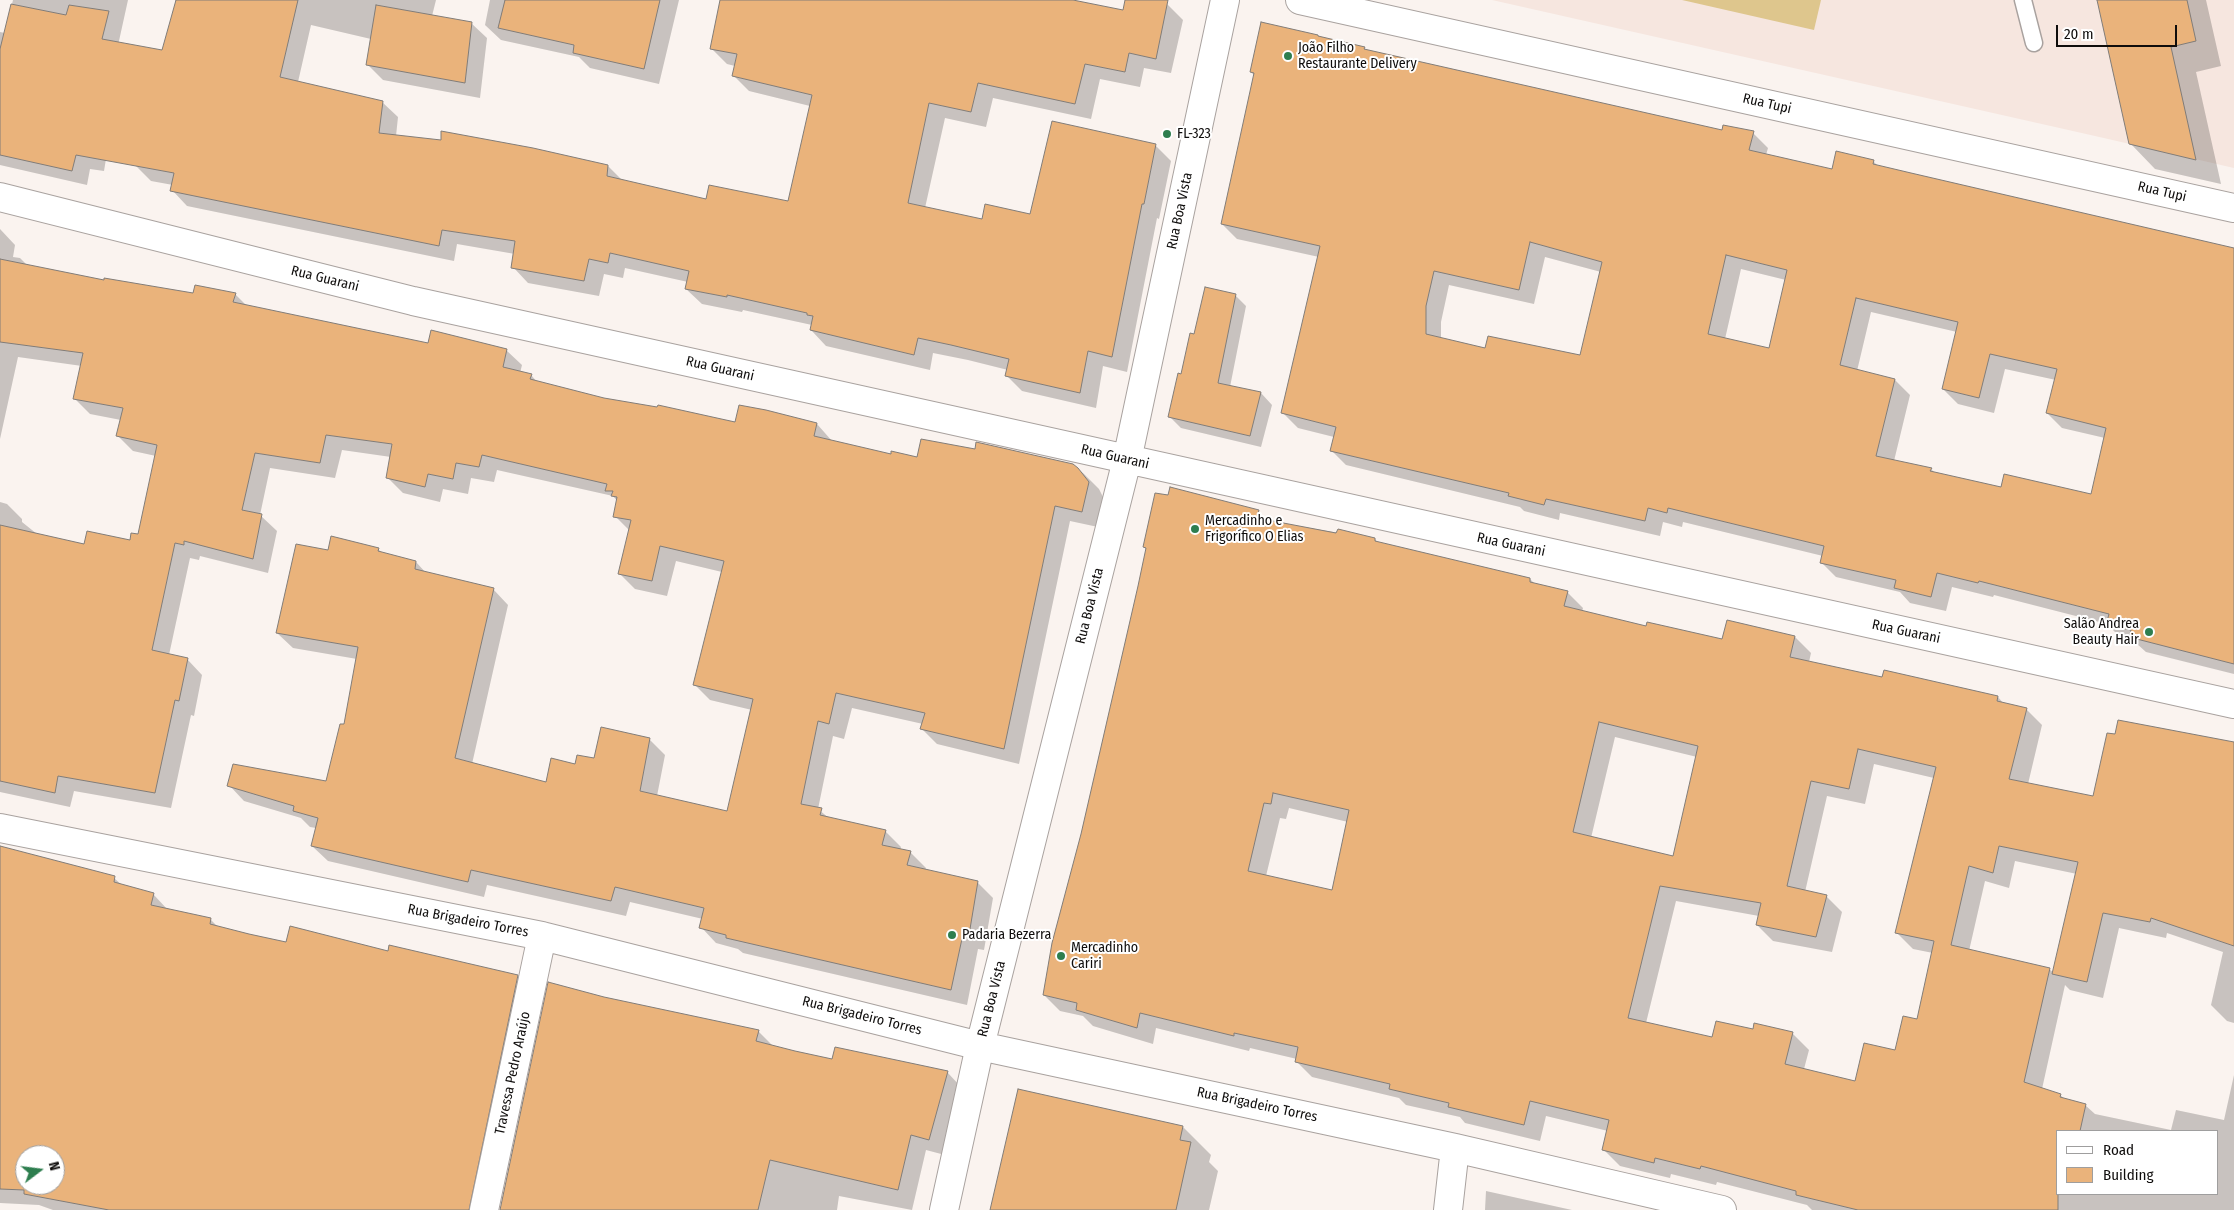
<!DOCTYPE html>
<meta charset="utf-8">
<style>
body{margin:0}
#map{position:relative;width:2234px;height:1210px;overflow:hidden;background:#faf3ef;font-family:"Fira Sans Condensed",sans-serif}
canvas{display:block}
.legend{position:absolute;left:2056px;top:1130px;width:162px;height:65px;box-sizing:border-box;background:#fff;border:1px solid #9f9e9e;margin:0;padding:6px 9px;list-style:none;font-size:15px;color:#0f0d0c}
.legend li{display:flex;align-items:center;gap:10px;height:25px}
.legend b{width:25px;border:1px solid #9f9e9e}
.north{position:absolute;left:15px;top:1145px;width:50px;height:50px;box-sizing:border-box;background:#fff;border:1px solid #9f9e9e;border-radius:50%;rotate:75deg;font-size:14px;font-weight:700;line-height:20px;text-align:center;color:#0f0d0c}
.north::after{content:'';display:block;margin:auto;width:18px;height:22px;background:#2e7e4f;clip-path:polygon(50% 0,100% 100%,50% 72%,0 100%)}
.scale{position:absolute;left:2056px;top:25px;width:121px;height:22px;box-sizing:border-box;border:2px solid #0f0d0c;border-top:0;padding-left:6px;font-size:15px;line-height:18px;white-space:nowrap;color:#0f0d0c;-webkit-text-stroke:4px #fff;paint-order:stroke}
</style>
<div id="map">
<canvas width="2234" height="1210"></canvas>
<ul class="legend">
<li><b style="height:6px;background:#fff"></b>Road</li>
<li><b style="height:14px;background:#eab37b"></b>Building</li>
</ul>
<div class="north">N</div>
<div class="scale">20 m</div>
</div>
<script>
const ctx = document.querySelector('canvas').getContext('2d');
ctx.lineJoin = 'round';
function fillPath(path, color) { ctx.fillStyle = color; ctx.fill(path, 'evenodd'); }
const toPath = rows => new Path2D(rows.map(r => 'M' + r).join(''));
function strokePath(path, color, width, dash) { ctx.strokeStyle = color; ctx.lineWidth = width; ctx.lineCap = dash ? 'butt' : 'round'; ctx.setLineDash(dash || []); ctx.stroke(path); }
function drawText(font, color, halo, rows, align = 'center') {
  ctx.font = font + ' "Fira Sans Condensed",sans-serif'; ctx.lineWidth = 4; ctx.setLineDash([]); ctx.textBaseline = 'middle'; ctx.strokeStyle = halo; ctx.fillStyle = color; for (const [text, x, y, turn = 0] of rows) {
    ctx.save(); ctx.translate(x, y); ctx.rotate((+turn || 0) * Math.PI / 180); ctx.textAlign = isNaN(turn) ? turn : align; if (halo) ctx.strokeText(text, 0, 0); ctx.fillText(text, 0, 0); ctx.restore();
  }
}
fillPath(toPath([
 [1492,0,2234,0,2234,168,2095,136]
]), '#f6e6df');
fillPath(toPath([
 [1682,0,1821,0,1814,30]
]), '#dec68d');
fillPath(toPath([
 [13,0,128,0,117,50,123,56,104,171,90,169,87,185,0,165,0,32,5,33],
 [176,0,436,0,432,16,471,23,487,38,480,98,383,80,367,64,371,39,311,25,298,82,382,102,398,117,396,136,608,166,623,181,707,200,789,202,810,106,749,91,733,75,735,66,727,64,712,49,722,0,1064,0,1124,12,1127,0,1146,0,1167,4,1183,20,1171,73,1144,68,1140,87,1100,79,1091,119,993,98,986,127,945,118,925,208,983,221,1031,215,1155,145,1171,161,1159,219,1157,218,1127,372,1103,366,1096,408,1022,391,1006,375,1008,370,968,360,933,353,930,370,826,346,811,330,812,325,743,310,742,312,702,304,686,289,688,282,625,268,623,278,604,274,599,296,528,283,513,267,515,254,457,244,454,261,187,206,172,190,173,185,151,181,135,165],
 [490,0,679,0,659,84,590,68,579,57,501,40,485,25],
 [2098,0,2206,0,2221,66,2196,72,2221,184,2155,169,2130,143],
 [1318,36,1364,48,1367,50,1723,132,1753,133,1768,148,1766,155,1833,170,1873,161,1879,167,2234,249,2234,674,2146,652,2136,643,2122,639,2107,624,1994,595,1993,597,1952,587,1946,611,1910,603,1900,592,1836,577,1821,562,1823,556,1683,522,1682,527,1663,522,1660,536,1560,513,1559,520,1524,511,1520,507,1346,465,1331,450,1334,437,1298,428,1283,413,1319,257,1237,239,1222,224,1255,76,1251,72],
 [1545,257,1601,272,1581,356,1486,349,1441,339,1441,322,1449,285,1534,304],
 [1741,269,1786,280,1770,350,1725,339],
 [1871,312,1957,332,1943,389,1958,404,1994,413,2005,369,2056,380,2047,413,2062,428,2105,438,2092,495,2002,489,1936,474,1931,469,1894,461,1910,395,1895,380,1857,371],
 [0,229,15,245,13,257,20,258,28,266,105,282,194,295,235,294,248,307,429,344,506,350,522,365,520,373,531,375,538,383,604,399,736,424,817,424,832,441,892,455,918,459,1072,465,1083,473,1099,489,1104,499,1098,527,1070,521,1019,764,937,744,922,729,923,724,852,708,844,739,833,736,818,809,830,819,885,831,901,847,900,850,910,852,926,868,925,871,977,882,993,898,984,950,978,949,967,1005,743,953,738,949,716,943,701,927,703,919,630,902,626,916,487,885,484,897,328,861,312,846,316,828,310,827,301,818,244,801,229,785,327,783,345,726,357,659,293,648,277,633,329,552,378,549,383,554,416,562,427,574,493,589,508,605,472,764,547,783,576,765,649,739,665,755,657,796,728,813,752,710,710,700,694,684,722,572,676,561,667,596,635,589,620,574,630,531,615,516,618,502,613,496,497,470,494,482,471,478,468,494,443,489,440,502,403,493,388,478,391,457,342,450,335,478,270,468,260,515,277,531,268,573,200,556,199,560,190,558,169,655,187,659,202,675,194,716,191,715,171,808,74,791,70,807,0,792,0,502,7,504,22,519,22,522,37,534,85,546,131,542,139,535,156,456,133,451,118,436,121,420,90,414,74,398,82,366,18,357,0,439],
 [1235,295,1246,306,1230,387,1261,393,1272,405,1261,447,1181,428,1170,417,1195,335],
 [1258,511,1268,521,1375,539,1378,543,1530,579,1536,585,1567,592,1583,608,1582,612,1647,627,1723,640,1795,637,1811,653,1809,662,1883,679,1998,697,2004,704,2026,709,2042,725,2028,784,2094,797,2234,743,2234,1023,2227,1021,2211,1005,2223,952,2167,933,2166,938,2119,928,2103,998,2070,990,2065,985,2042,1089,2060,1095,2066,1100,2085,1105,2095,1114,2171,1130,2176,1110,2224,1120,2234,1075,2234,1210,1812,1210,1807,1205,1717,1182,1716,1185,1671,1174,1670,1178,1620,1166,1604,1150,1608,1131,1546,1116,1540,1141,1465,1123,1460,1117,1406,1105,1399,1098,1312,1077,1296,1061,1297,1059,1250,1048,1249,1051,1156,1028,1153,1044,1093,1026,1083,1016,1060,1011,1044,995,1147,550,1144,547],
 [1615,737,1697,757,1674,858,1591,838],
 [1874,764,1934,778,1897,933,1913,949,1933,953,1918,1021,1896,1051,1856,1083,1804,1069,1809,1050,1793,1034,1755,1024,1753,1031,1712,1039,1646,1023,1676,901,1759,916,1757,925,1773,941,1832,952,1842,912,1826,896,1805,892,1827,796,1865,804],
 [1289,808,1348,822,1333,892,1266,876,1280,818,1286,819],
 [2015,861,2077,874,2054,973,2049,969,1969,951,1985,881,2009,888],
 [2058,1131,2218,1131,2218,1194,2058,1194],
 [0,848,114,878,123,886,153,894,168,910,210,919,218,927,287,943,389,952,517,976,533,992,486,1210,53,1210,39,1205,0,1203],
 [25,1155,55,1155,55,1185,25,1185],
 [603,998,758,1031,774,1047,833,1060,947,1072,962,1088,945,1155,926,1150,912,1210,839,1196,837,1210,501,1210],
 [1018,1091,1183,1127,1211,1155,1209,1162,1218,1171,1209,1210,991,1210],
 [1486,1191,1572,1210,1485,1210]
]), '#0003');
const building = toPath([
 [176,0,298,0,280,77,383,101,379,133,441,140,441,131,533,148,608,165,607,176,706,199,709,185,788,201,812,95,732,76,737,54,710,49,720,0,1073,0,1123,10,1125,0,1168,0,1156,59,1129,53,1125,72,1085,64,1075,104,978,83,971,112,929,103,908,203,982,219,985,204,1030,214,1052,121,1156,144,1144,204,1142,204,1112,357,1088,351,1080,393,1005,376,1009,359,951,345,918,338,914,355,810,330,813,316,807,315,807,313,727,295,727,297,685,289,689,271,610,253,608,263,589,259,584,281,511,268,515,241,442,230,439,246,170,191,174,173,76,155,72,171,0,155,0,49,11,4,66,15,69,5,109,11,102,39,162,50,176,0],
 [505,0,660,0,644,69,573,53,574,45,498,28,505,0],
 [2097,0,2187,0,2196,41,2171,47,2196,160,2129,144,2097,0],
 [376,5,472,22,465,83,366,65,376,5],
 [1261,22,1318,35,1318,36,1365,47,1364,49,1722,130,1723,125,1754,131,1749,150,1832,169,1836,151,1874,160,1873,164,1911,173,2234,248,2234,664,2129,637,2131,630,2106,625,2109,614,1979,581,1978,583,1937,573,1931,597,1894,588,1896,580,1820,563,1824,546,1668,508,1667,513,1648,508,1645,521,1546,499,1544,505,1508,496,1509,493,1330,451,1336,427,1281,413,1320,246,1221,224,1254,73,1250,72,1261,22],
 [1530,242,1602,262,1580,355,1488,336,1485,348,1426,334,1426,306,1434,271,1519,290,1530,242],
 [1726,255,1787,270,1769,348,1708,334,1726,255],
 [1856,298,1958,322,1942,389,1979,398,1990,354,2057,369,2046,413,2106,428,2091,494,2004,474,2001,487,1930,471,1932,468,1876,456,1895,379,1840,365,1856,298],
 [0,259,104,280,104,278,193,293,195,285,236,293,233,302,428,343,431,330,507,349,503,367,532,374,530,379,604,398,657,407,658,405,735,422,739,405,766,410,817,423,814,436,891,454,891,451,917,457,921,439,975,449,976,442,1073,464,1078,468,1089,482,1082,512,1055,506,1004,749,920,729,925,713,836,693,829,724,818,721,801,804,822,808,820,815,886,830,882,845,911,851,907,865,978,881,969,935,963,934,951,990,726,938,726,935,699,928,704,908,615,887,611,901,471,870,468,882,311,846,318,818,293,811,294,806,227,786,233,764,326,781,340,724,344,724,358,647,276,633,296,544,328,550,331,536,379,548,378,551,416,561,415,569,494,588,455,758,546,782,551,758,575,764,577,755,594,758,601,727,650,738,640,791,727,811,753,699,693,685,724,561,660,546,652,581,618,574,631,520,613,517,617,497,611,496,613,491,605,491,607,484,482,455,479,467,456,463,453,479,428,474,425,487,386,478,392,444,326,435,320,463,255,453,242,510,262,514,253,559,184,541,184,545,175,543,152,650,188,658,179,701,175,700,155,793,58,776,55,793,0,781,0,525,84,544,87,531,130,540,131,533,138,534,157,445,116,436,123,408,73,399,83,353,0,342,0,259],
 [1205,287,1236,294,1218,383,1261,392,1250,436,1168,417,1178,373,1181,374,1190,333,1194,334,1205,287],
 [1170,487,1259,510,1257,518,1336,533,1338,529,1375,538,1375,541,1530,578,1530,582,1568,591,1564,606,1646,626,1647,622,1722,639,1727,620,1795,636,1790,657,1882,677,1884,670,1998,696,1997,701,2027,708,2009,779,2093,796,2107,733,2115,734,2118,720,2234,742,2234,946,2151,918,2150,922,2103,913,2087,982,2052,974,2078,862,1999,846,1993,873,1969,866,1951,945,2050,968,2024,1082,2061,1094,2060,1097,2086,1104,2080,1131,2058,1131,2058,1210,1858,1210,1796,1195,1796,1191,1701,1166,1700,1169,1655,1158,1654,1163,1602,1150,1609,1120,1530,1101,1524,1125,1448,1107,1449,1103,1389,1089,1390,1084,1295,1062,1298,1047,1234,1033,1234,1036,1140,1013,1137,1028,1076,1010,1077,1003,1043,995,1052,943,1081,834,1138,586,1146,548,1143,547,1155,493,1168,495,1170,487],
 [1599,722,1698,746,1673,856,1573,832,1599,722],
 [1858,749,1936,767,1895,933,1934,941,1917,1019,1903,1016,1895,1050,1864,1043,1855,1081,1785,1064,1793,1032,1754,1023,1753,1029,1716,1021,1712,1037,1628,1018,1660,886,1761,903,1756,925,1816,937,1827,895,1787,886,1811,781,1849,789,1858,749],
 [1273,793,1349,810,1332,890,1248,871,1264,803,1271,804,1273,793],
 [0,846,115,876,114,882,154,893,151,905,211,918,210,924,249,934,286,942,290,926,388,951,389,945,518,975,469,1210,109,1210,24,1194,24,1190,0,1189,0,846],
 [25,1155,55,1155,55,1185,25,1185,25,1155],
 [548,982,604,997,759,1030,756,1041,795,1051,832,1059,835,1047,948,1071,929,1140,911,1135,898,1190,770,1160,758,1210,500,1210,548,982],
 [1018,1089,1183,1126,1180,1140,1191,1142,1176,1210,990,1210,1018,1089]
]);
fillPath(building, '#eab37b');
strokePath(building, '#817c78', 1);
const lane = toPath([
 [2023,0,2034,43]
]);
const street = toPath([
 [1300,0,2234,208],
 [0,197,413,301,2234,704],
 [0,828,542,936,980,1046,1455,1148,1722,1210],
 [484,1210,542,936],
 [944,1210,980,1046,1127,460,1225,0],
 [1448,1210,1455,1148]
]);
strokePath(lane, '#a9a29f', 19);
strokePath(street, '#a9a29f', 30);
strokePath(lane, '#fff', 16);
strokePath(street, '#fff', 28);
for (const [x, y, r, color] of [
 [1288,56,5,"#2e7e4f"],
 [1167,134,5,"#2e7e4f"],
 [1195,529,5,"#2e7e4f"],
 [2149,632,5,"#2e7e4f"],
 [952,935,5,"#2e7e4f"],
 [1061,956,5,"#2e7e4f"]
]) { const dot = new Path2D(); dot.arc(x, y, r, 0, 2 * Math.PI); ctx.fillStyle = color; ctx.fill(dot); strokePath(dot, '#fff', 2); }
drawText('14px', '#0f0d0c', '#fff', [
 ["João Filho",1298,48],
 ["Restaurante Delivery",1298,64],
 ["FL-323",1177,134],
 ["Mercadinho e",1205,521],
 ["Frigorífico O Elias",1205,537],
 ["Salão Andrea",2139,624,"right"],
 ["Beauty Hair",2139,640,"right"],
 ["Padaria Bezerra",962,935],
 ["Mercadinho",1071,948],
 ["Cariri",1071,964]
], 'left');
drawText('14px', '#0f0d0c', '#fff', [
 ["Rua Tupi",1767,104,13],
 ["Rua Tupi",2162,192,13],
 ["Rua Boa Vista",1180,211,-78],
 ["Rua Guarani",325,279,14],
 ["Rua Guarani",720,369,13],
 ["Rua Guarani",1115,457,13],
 ["Rua Guarani",1511,545,12],
 ["Rua Boa Vista",1090,606,-76],
 ["Rua Guarani",1906,632,12],
 ["Rua Brigadeiro Torres",468,921,11],
 ["Rua Boa Vista",992,999,-76],
 ["Rua Brigadeiro Torres",862,1016,14],
 ["Travessa Pedro Araújo",513,1073,-78],
 ["Rua Brigadeiro Torres",1257,1105,12]
]);
</script>
